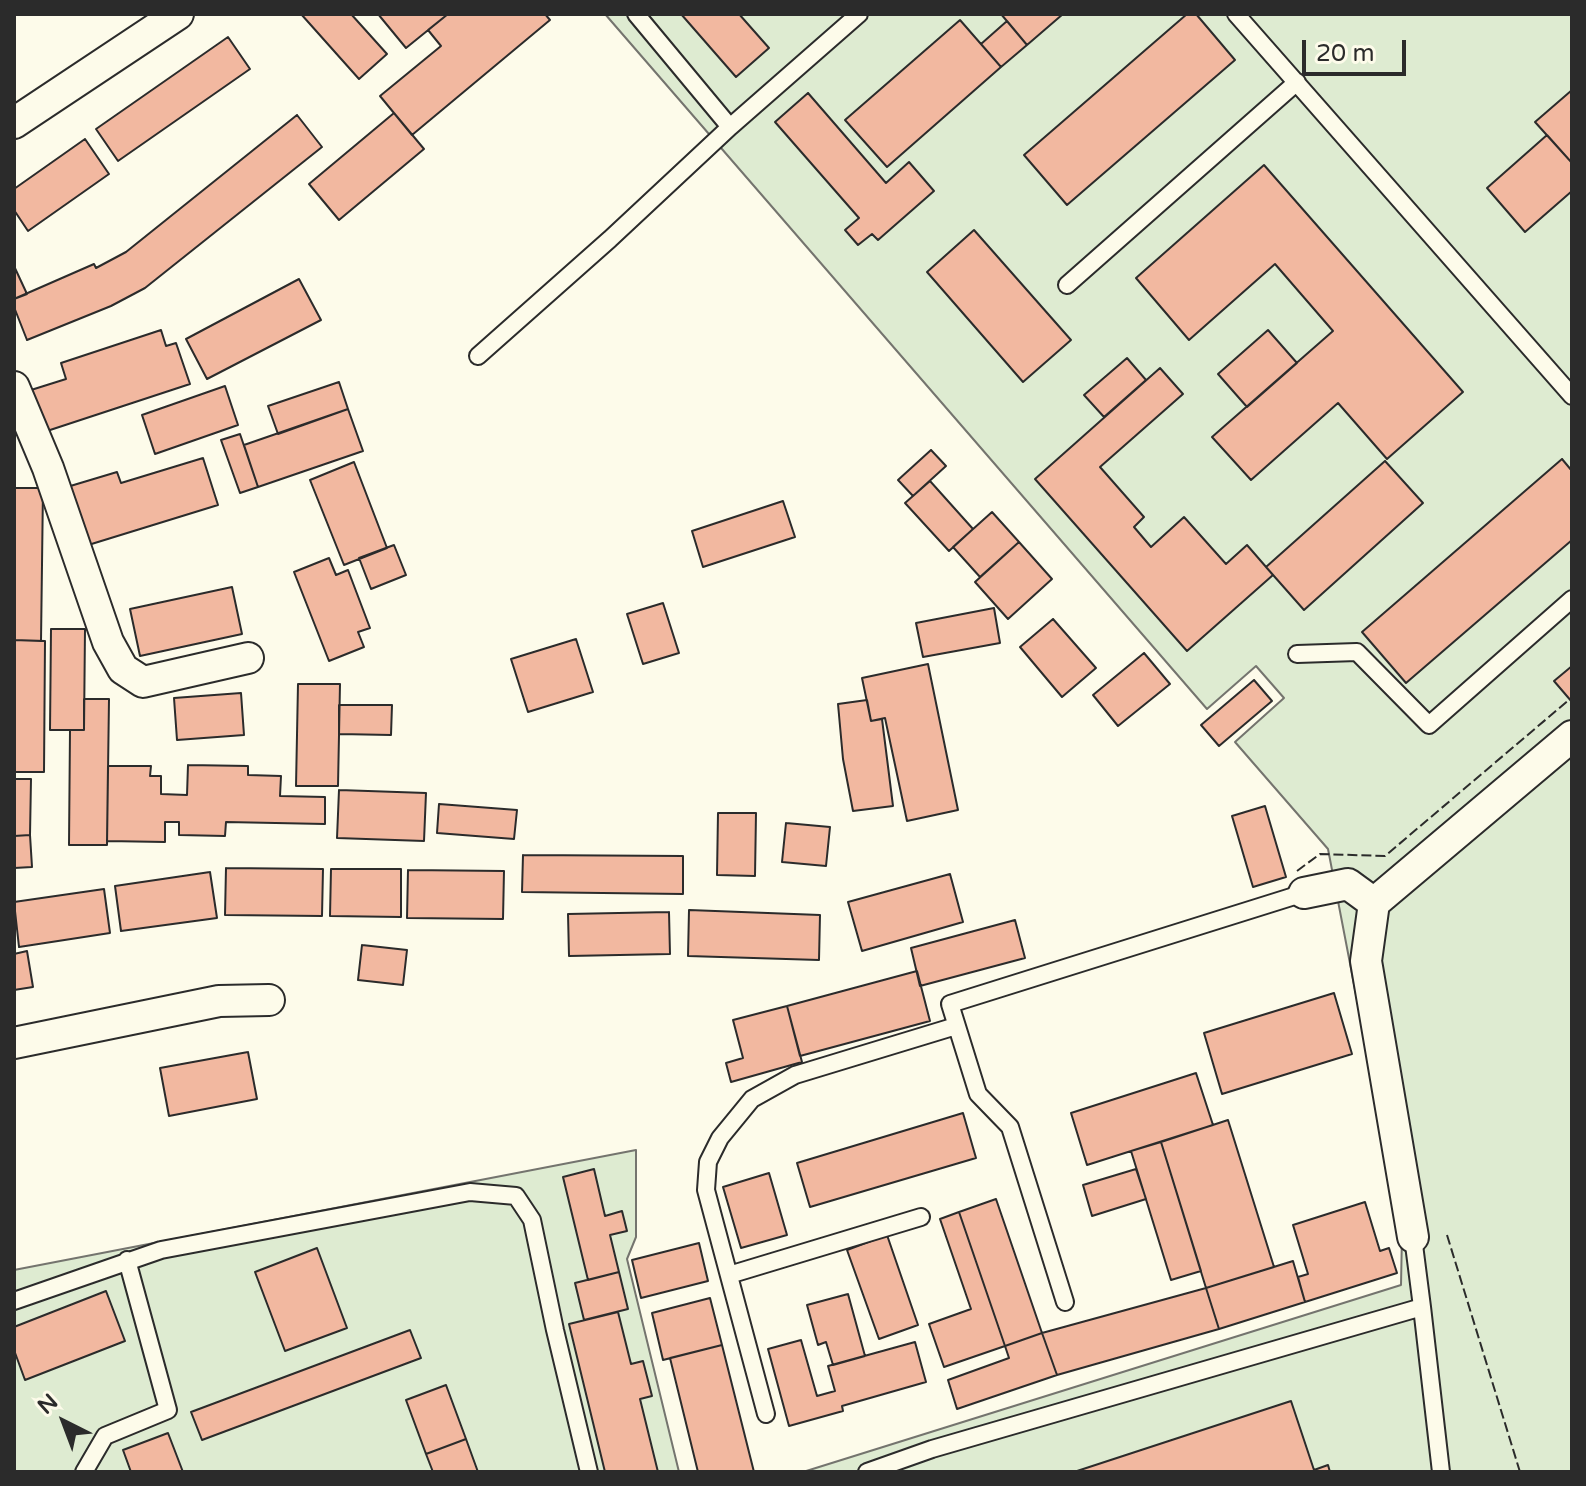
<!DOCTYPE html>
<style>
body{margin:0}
#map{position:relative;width:1586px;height:1486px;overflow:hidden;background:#fdfbea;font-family:"Varela Round",sans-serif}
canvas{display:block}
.frame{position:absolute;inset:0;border:16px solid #2b2b2b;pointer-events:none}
.north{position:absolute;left:24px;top:1382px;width:80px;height:80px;-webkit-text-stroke:6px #fdfbea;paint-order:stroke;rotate:318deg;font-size:22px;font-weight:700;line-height:32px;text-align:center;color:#2b2b2b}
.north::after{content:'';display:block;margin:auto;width:28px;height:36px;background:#2b2b2b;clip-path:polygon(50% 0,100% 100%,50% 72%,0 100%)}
.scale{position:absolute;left:1302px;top:40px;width:104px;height:36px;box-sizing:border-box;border:4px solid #2b2b2b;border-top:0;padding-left:10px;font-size:24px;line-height:28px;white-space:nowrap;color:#2b2b2b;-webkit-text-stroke:6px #fdfbea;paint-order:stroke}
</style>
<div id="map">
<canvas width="1586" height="1486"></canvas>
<div class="frame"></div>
<div class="north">N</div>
<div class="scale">20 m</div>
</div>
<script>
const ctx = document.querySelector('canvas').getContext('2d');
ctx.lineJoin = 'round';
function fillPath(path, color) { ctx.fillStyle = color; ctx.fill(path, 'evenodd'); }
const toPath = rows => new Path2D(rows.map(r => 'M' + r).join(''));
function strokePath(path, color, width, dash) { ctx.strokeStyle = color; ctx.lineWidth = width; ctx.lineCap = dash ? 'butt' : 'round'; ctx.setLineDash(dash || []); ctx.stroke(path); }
const green = toPath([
 [605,14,1572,14,1572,1472,803,1472,1401,1285,1402,1234,1328,849,1235,742,1284,698,1256,666,1207,709,605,14],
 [636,1150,636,1237,627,1259,679,1472,14,1472,14,1270,636,1150]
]);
fillPath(green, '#deebd1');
strokePath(green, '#74746e', 2);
const building = toPath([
 [301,14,351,14,387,54,359,79,301,14],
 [378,14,448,14,406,48,378,14],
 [448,14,545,14,550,20,412,135,380,96,441,46,428,30,448,14],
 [681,14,739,14,769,48,736,77,681,14],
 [1001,14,1063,14,1027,45,1001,14],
 [1187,14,1196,14,1235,60,1067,205,1024,155,1187,14],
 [960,20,1001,67,887,167,845,120,960,20],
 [1007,21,1027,45,1001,67,981,44,1007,21],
 [228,37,250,69,118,161,96,129,228,37],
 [1572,90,1572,163,1535,122,1572,90],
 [808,93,886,183,909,162,934,191,878,240,872,234,858,245,845,230,859,218,775,122,808,93],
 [394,113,424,149,339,220,309,184,394,113],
 [297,115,322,147,145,288,111,306,27,340,14,307,14,299,94,264,96,268,126,252,297,115],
 [1547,135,1572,163,1572,191,1525,232,1487,188,1547,135],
 [85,139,109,174,28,231,14,210,14,189,85,139],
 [1264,165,1463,392,1387,459,1338,403,1251,480,1212,437,1333,331,1275,264,1189,340,1136,278,1264,165],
 [974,230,1071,340,1023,382,927,272,974,230],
 [14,266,27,294,14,299,14,266],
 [299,279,321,320,207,379,186,339,299,279],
 [161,330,166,346,176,343,190,384,44,432,31,390,66,379,61,363,161,330],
 [1268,330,1297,363,1247,407,1218,374,1268,330],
 [1127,358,1146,380,1104,417,1084,395,1127,358],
 [1160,368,1183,394,1100,467,1144,517,1134,527,1151,547,1184,517,1226,564,1247,545,1273,575,1187,651,1035,479,1160,368],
 [339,382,348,409,278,434,268,406,339,382],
 [225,386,238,425,155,454,142,415,225,386],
 [348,409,363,451,258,487,244,445,348,409],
 [240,434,258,487,240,493,221,440,240,434],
 [931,450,946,466,913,496,898,480,931,450],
 [203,458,218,505,85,546,67,487,117,472,121,483,203,458],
 [1562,459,1572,471,1572,540,1406,683,1362,632,1562,459],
 [1385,461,1423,503,1304,610,1266,567,1385,461],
 [354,462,387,548,344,565,310,480,354,462],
 [930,481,973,529,949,551,905,503,930,481],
 [14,488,43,488,41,641,14,640,14,488],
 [783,501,795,537,703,567,692,531,783,501],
 [992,512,1019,542,980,577,953,547,992,512],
 [1019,542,1052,579,1008,619,975,582,1019,542],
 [394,545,406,575,371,589,359,558,394,545],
 [329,558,336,575,348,570,370,628,358,632,364,647,329,661,294,572,329,558],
 [232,587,242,634,140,656,130,609,232,587],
 [663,603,679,653,643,664,627,614,663,603],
 [994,608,1000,643,923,657,916,623,994,608],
 [1053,619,1096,668,1062,697,1020,647,1053,619],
 [51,629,85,629,84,730,50,730,51,629],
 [576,639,593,692,528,712,511,659,576,639],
 [14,640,45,641,44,772,14,772,14,640],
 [1144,653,1170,684,1118,726,1093,695,1144,653],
 [928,664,958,810,907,821,885,718,871,721,862,678,928,664],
 [1572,666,1572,702,1554,681,1572,666],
 [1254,680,1272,701,1219,746,1201,725,1254,680],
 [298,684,340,684,338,786,296,786,298,684],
 [241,693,244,735,177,740,174,698,241,693],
 [84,699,109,699,107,845,69,845,70,730,84,730,84,699],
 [867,700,871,721,882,719,893,806,853,811,843,759,838,704,867,700],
 [339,705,392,705,391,735,339,734,339,705],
 [188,765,248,766,248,775,281,776,280,796,325,797,325,824,226,822,225,836,179,835,179,822,165,822,165,842,107,841,108,766,151,766,150,776,161,776,161,794,187,795,188,765],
 [14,779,31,779,30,835,14,836,14,779],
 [339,790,426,793,424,841,337,838,339,790],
 [439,804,517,810,514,839,437,833,439,804],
 [1265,806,1286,877,1253,887,1232,816,1265,806],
 [718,813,756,813,755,876,717,875,718,813],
 [786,823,830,827,826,866,782,862,786,823],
 [30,835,32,867,14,868,14,836,30,835],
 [523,855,683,856,683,894,522,892,523,855],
 [226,868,323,869,322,916,225,915,226,868],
 [331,869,401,869,401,917,330,916,331,869],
 [408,870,504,871,503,919,407,918,408,870],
 [210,872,217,918,121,931,115,886,210,872],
 [950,874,963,922,862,951,848,902,950,874],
 [104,889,110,933,19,947,14,902,104,889],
 [689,910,820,915,819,960,688,956,689,910],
 [669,912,670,954,569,956,568,914,669,912],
 [1015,920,1025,958,920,986,911,948,1015,920],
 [362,945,407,950,403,985,358,980,362,945],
 [27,951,33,987,14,990,14,954,27,951],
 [917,971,930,1021,800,1056,787,1006,917,971],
 [1334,993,1352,1054,1222,1094,1204,1033,1334,993],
 [787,1006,802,1062,731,1082,726,1063,743,1058,733,1020,787,1006],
 [248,1052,257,1099,169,1116,160,1068,248,1052],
 [1196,1073,1213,1125,1087,1165,1071,1113,1196,1073],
 [963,1113,976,1158,810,1207,797,1163,963,1113],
 [1228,1120,1274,1267,1206,1288,1161,1142,1228,1120],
 [1161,1142,1201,1271,1171,1280,1131,1151,1161,1142],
 [594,1169,605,1216,622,1211,627,1231,610,1235,619,1272,588,1280,563,1177,594,1169],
 [1136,1169,1146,1199,1092,1216,1083,1185,1136,1169],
 [769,1173,787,1235,741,1248,723,1187,769,1173],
 [996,1199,1042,1333,1005,1346,959,1212,996,1199],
 [1365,1202,1380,1251,1389,1248,1397,1273,1305,1302,1298,1277,1308,1274,1293,1225,1365,1202],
 [959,1212,1005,1346,944,1367,929,1324,971,1309,940,1219,959,1212],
 [887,1235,918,1325,879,1339,847,1250,887,1235],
 [699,1243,708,1281,641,1298,632,1260,699,1243],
 [317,1248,347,1328,285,1351,255,1272,317,1248],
 [1293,1261,1305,1302,1219,1329,1206,1288,1293,1261],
 [619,1272,628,1309,584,1320,575,1283,619,1272],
 [1206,1288,1219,1329,1057,1375,1042,1333,1206,1288],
 [106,1291,125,1341,25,1380,14,1350,14,1327,106,1291],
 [848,1294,865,1356,833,1365,826,1342,818,1345,807,1305,848,1294],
 [710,1298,722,1345,663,1360,652,1313,710,1298],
 [618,1312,631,1364,643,1361,652,1396,640,1399,658,1472,605,1472,569,1324,618,1312],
 [410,1330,421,1358,202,1440,191,1412,410,1330],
 [1042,1333,1057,1375,957,1409,948,1380,1009,1358,1005,1346,1042,1333],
 [801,1340,817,1396,835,1391,828,1366,915,1342,926,1382,842,1406,843,1411,789,1426,768,1349,801,1340],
 [722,1345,754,1472,698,1472,670,1358,722,1345],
 [446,1385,466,1439,426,1454,406,1400,446,1385],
 [1291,1401,1314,1470,1328,1465,1330,1472,1074,1472,1291,1401],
 [168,1433,183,1472,131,1472,123,1450,168,1433],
 [466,1439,478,1472,433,1472,426,1454,466,1439]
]);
fillPath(building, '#f2b8a0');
strokePath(building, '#2b2b2b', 2);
const lane = toPath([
 [1236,14,1572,396],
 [730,127,859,14],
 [1067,285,1297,82],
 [478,356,610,239,730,127,636,14],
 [1297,654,1357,652,1429,725,1572,599],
 [729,1275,921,1217],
 [14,1301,161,1250,470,1192,516,1196,532,1220,555,1330,589,1472],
 [1065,1302,1010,1127,978,1094,950,1004,1304,893],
 [1422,1307,1441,1472],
 [766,1414,706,1190,708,1162,720,1138,752,1099,795,1075,956,1026],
 [84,1472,105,1436,168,1410,127,1260],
 [867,1472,932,1449,1422,1307,1413,1237]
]);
const street = toPath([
 [14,123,178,14],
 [14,387,48,468,108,642,123,669,143,682,248,658],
 [1304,893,1348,884,1374,903],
 [14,1043,219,1001,269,1000],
 [1413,1237,1366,961,1374,903,1572,736]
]);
strokePath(lane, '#2b2b2b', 20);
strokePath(street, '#2b2b2b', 34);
strokePath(lane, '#fdfbea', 16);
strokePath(street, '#fdfbea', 30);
strokePath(toPath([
 [1297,871,1320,854,1385,856,1570,699],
 [1447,1235,1520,1472]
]), '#2b2b2b', 2, [10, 4]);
</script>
